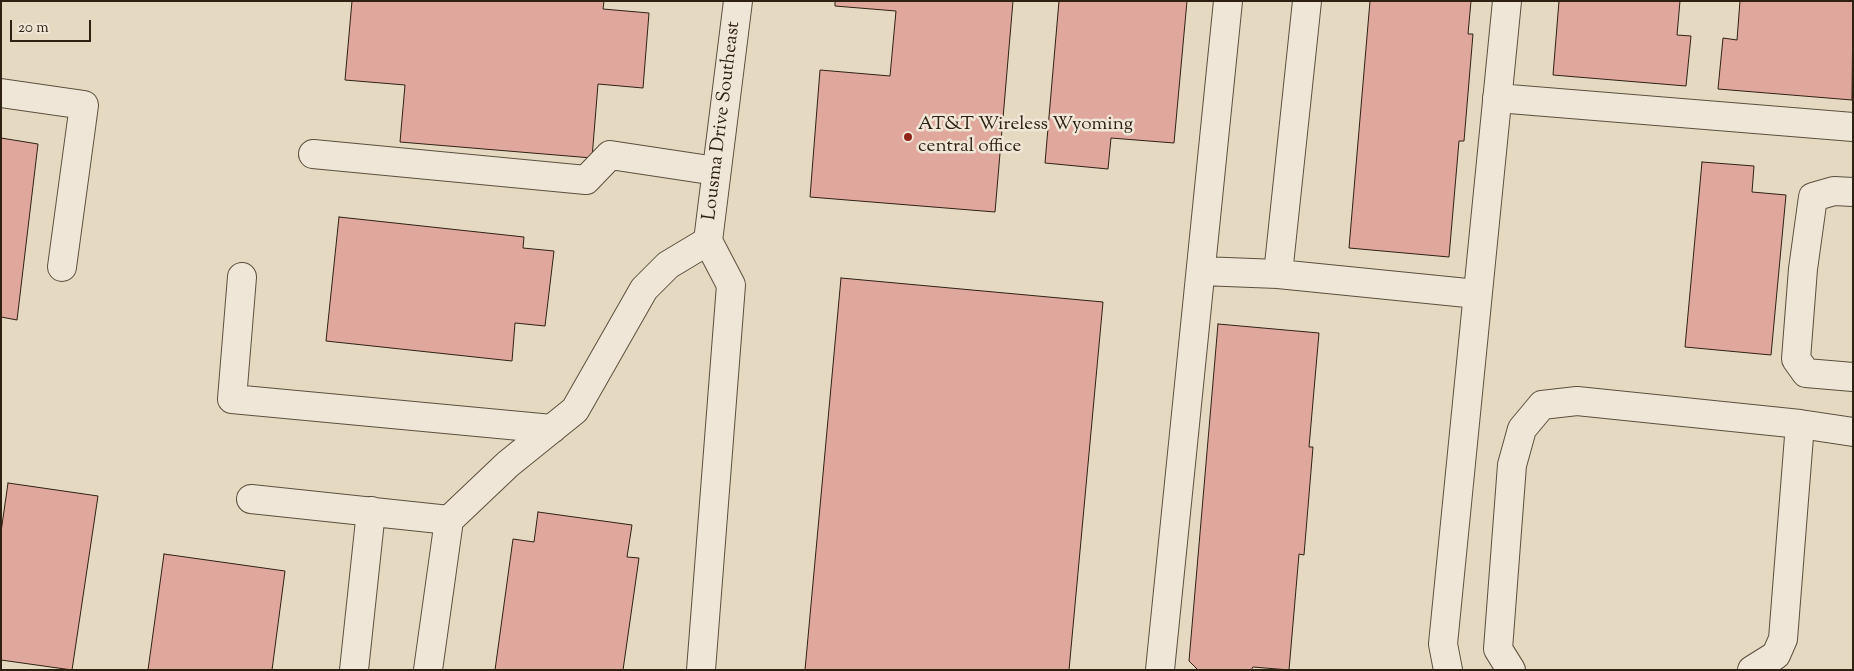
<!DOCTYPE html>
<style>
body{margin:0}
#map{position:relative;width:1854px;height:671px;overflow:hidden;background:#e6d9c1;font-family:"Sorts Mill Goudy",serif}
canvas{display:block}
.frame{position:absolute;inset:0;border:2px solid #2e2113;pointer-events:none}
.scale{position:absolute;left:10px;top:20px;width:81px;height:22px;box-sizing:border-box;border:2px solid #2e2113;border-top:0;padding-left:6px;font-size:15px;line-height:18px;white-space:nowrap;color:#2e2113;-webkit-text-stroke:4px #efe6d7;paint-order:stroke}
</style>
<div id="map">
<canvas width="1854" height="671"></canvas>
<div class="frame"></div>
<div class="scale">20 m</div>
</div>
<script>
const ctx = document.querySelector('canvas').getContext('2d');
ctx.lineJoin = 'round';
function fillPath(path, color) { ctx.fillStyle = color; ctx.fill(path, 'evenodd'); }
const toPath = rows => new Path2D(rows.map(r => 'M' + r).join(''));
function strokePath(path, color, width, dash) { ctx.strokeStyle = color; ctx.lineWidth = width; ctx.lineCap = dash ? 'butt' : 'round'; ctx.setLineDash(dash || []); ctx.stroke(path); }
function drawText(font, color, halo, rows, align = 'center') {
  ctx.font = font + ' "Sorts Mill Goudy",serif'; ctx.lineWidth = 5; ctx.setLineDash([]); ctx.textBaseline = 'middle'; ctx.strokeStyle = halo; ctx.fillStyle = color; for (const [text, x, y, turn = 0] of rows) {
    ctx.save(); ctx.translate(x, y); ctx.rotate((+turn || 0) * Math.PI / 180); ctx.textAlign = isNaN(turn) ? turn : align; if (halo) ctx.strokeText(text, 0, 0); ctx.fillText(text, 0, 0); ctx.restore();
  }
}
const building = toPath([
 [352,1,604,1,603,9,649,13,643,88,598,84,592,158,400,142,405,85,345,80,352,1],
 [835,1,1013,1,995,212,810,197,820,70,890,76,896,11,835,6,835,1],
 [1059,1,1187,1,1174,143,1111,138,1108,169,1045,163,1059,1],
 [1370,1,1471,1,1468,34,1473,34,1464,141,1459,141,1449,257,1349,248,1370,1],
 [1559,1,1680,1,1677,35,1691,36,1686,86,1553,75,1559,1],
 [1740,1,1853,1,1852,100,1718,89,1723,38,1737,40,1740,1],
 [1,138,38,144,17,320,1,317,1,138],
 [1702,162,1754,166,1752,192,1786,195,1771,355,1685,347,1702,162],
 [339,217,524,237,523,248,554,251,545,326,515,323,512,361,326,341,339,217],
 [841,278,1103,302,1069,670,805,670,841,278],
 [1218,324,1319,333,1309,447,1313,447,1304,555,1299,554,1289,670,1253,667,1251,670,1198,670,1189,661,1218,324],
 [8,483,98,496,72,670,1,660,1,532,8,483],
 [538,512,632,525,627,557,639,558,623,670,495,670,513,539,534,542,538,512],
 [164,554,285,571,272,670,148,670,164,554]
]);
fillPath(building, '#e0a79c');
strokePath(building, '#2e2113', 1);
const minor = toPath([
 [1307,1,1278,274,1477,294],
 [1,93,84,105,62,267],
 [1497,98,1853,127],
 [313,154,586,180,610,155,716,171],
 [1853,192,1834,191,1813,197,1803,269,1796,359,1806,373,1853,377],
 [708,241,738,1],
 [1201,271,1278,274],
 [242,277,232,399,552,429],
 [251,499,449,520,508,464,575,410,644,289,668,265,708,241],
 [354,670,371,511],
 [428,670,449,520],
 [701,670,731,285,708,241],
 [1160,670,1228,1],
 [1448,670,1443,644,1507,1],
 [1511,670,1498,649,1512,465,1522,429,1542,405,1577,401,1800,424,1853,432],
 [1752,670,1776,655,1783,639,1800,424]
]);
strokePath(minor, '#5c4f3e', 30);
strokePath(minor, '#efe6d7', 28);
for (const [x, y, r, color] of [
 [908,137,5,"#8f2418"]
]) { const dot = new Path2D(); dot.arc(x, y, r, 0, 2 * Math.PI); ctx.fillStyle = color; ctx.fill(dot); strokePath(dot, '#efe6d7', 2); }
drawText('19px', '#2e2113', '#efe6d7', [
 ["Lousma Drive Southeast",723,121,-83]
]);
drawText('19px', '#2e2113', '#efe6d7', [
 ["AT&T Wireless Wyoming",918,126],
 ["central office",918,148]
], 'left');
</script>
